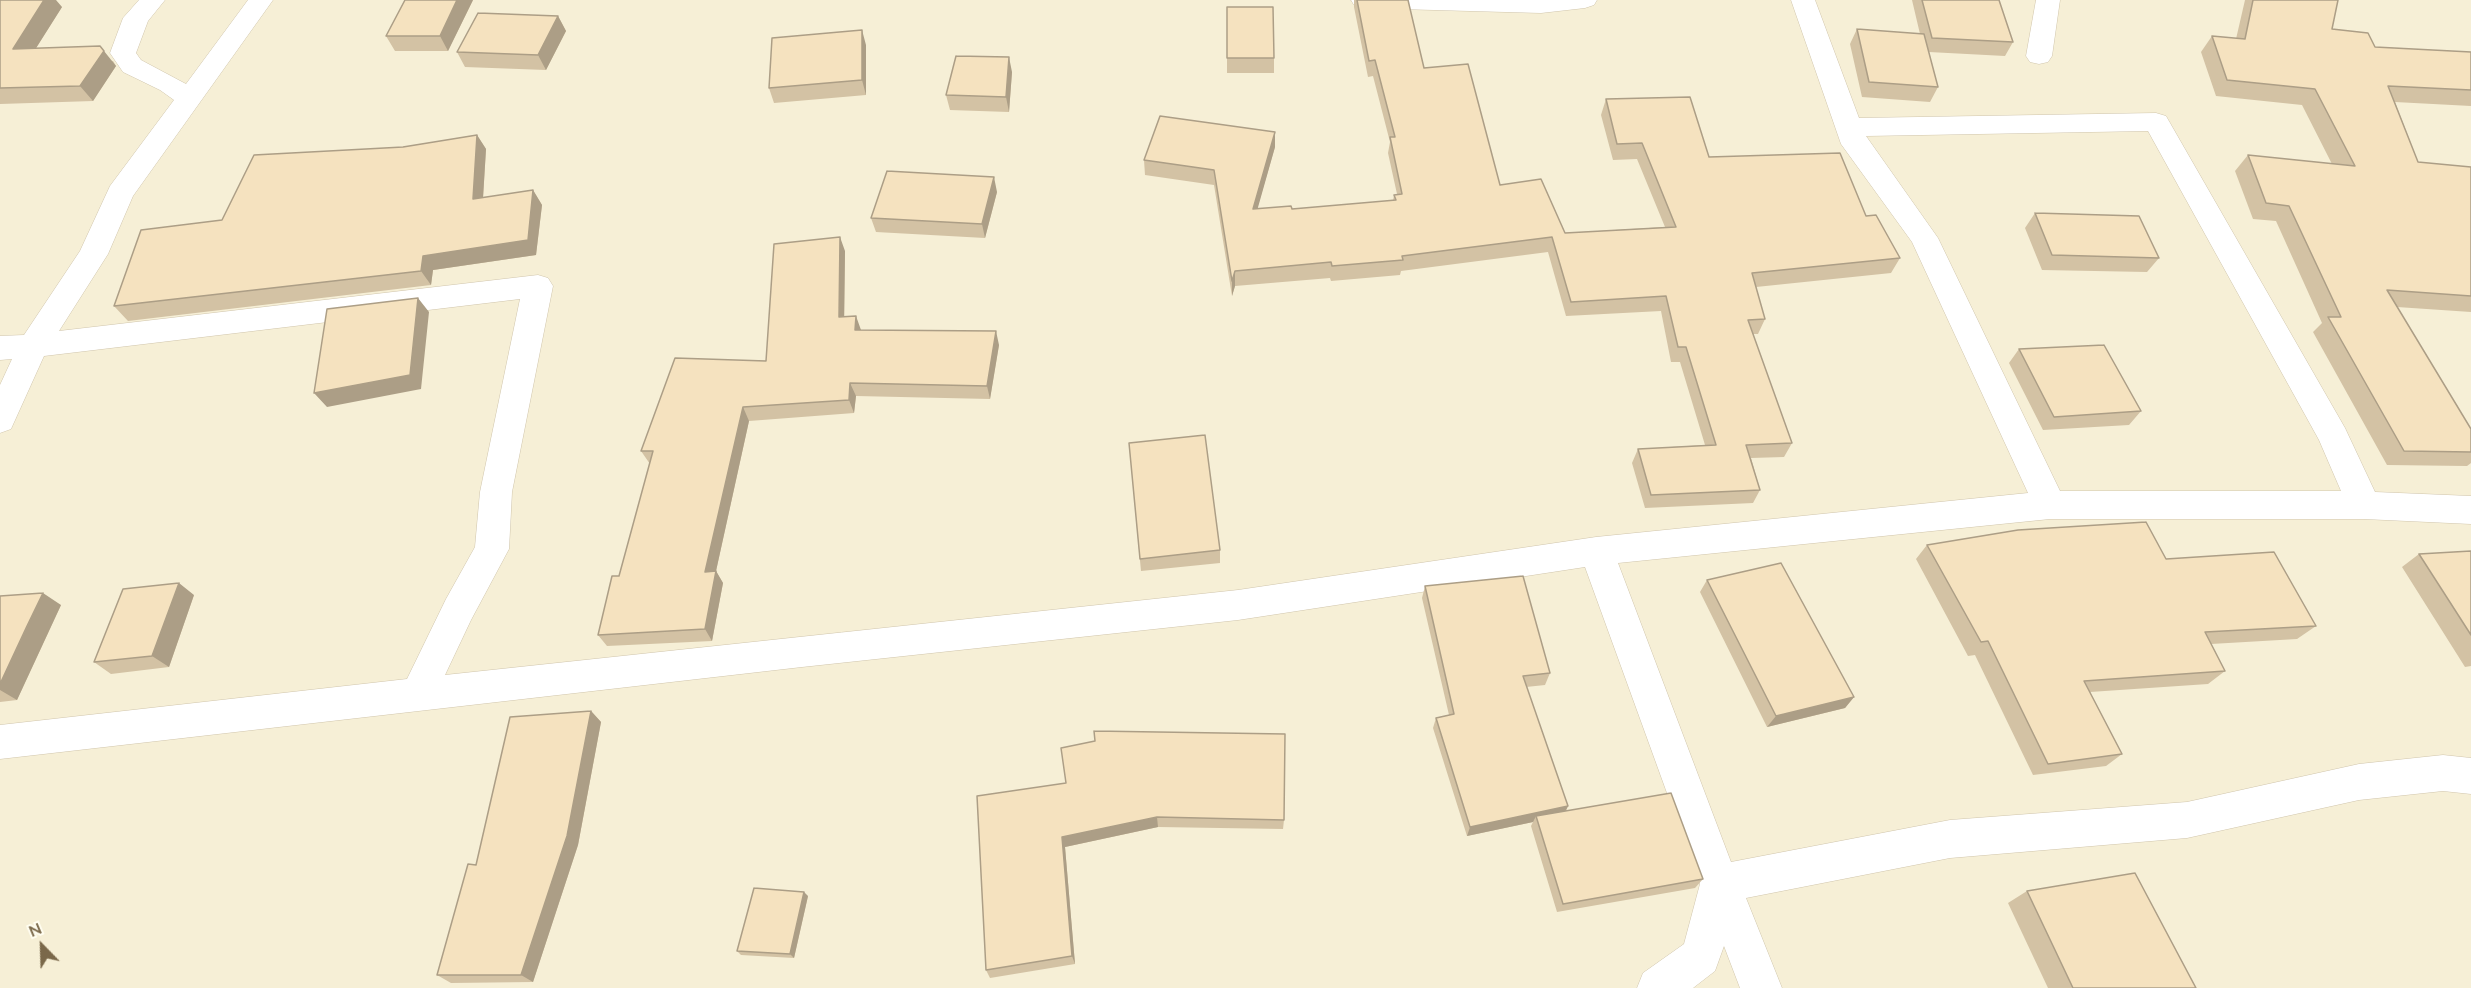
<!DOCTYPE html>
<style>
body{margin:0}
#map{position:relative;width:2471px;height:988px;overflow:hidden;background:#fdfbe9;font-family:Mulish,sans-serif}
canvas{display:block}
.north{position:absolute;left:12px;top:916px;width:60px;height:60px;-webkit-text-stroke:4px #fffdf0;paint-order:stroke;rotate:337deg;font-size:16px;font-weight:700;line-height:24px;text-align:center;color:#7a684a}
.north::after{content:'';display:block;margin:auto;width:21px;height:27px;background:#7a684a;clip-path:polygon(50% 0,100% 100%,50% 72%,0 100%)}
</style>
<div id="map">
<canvas width="2471" height="988"></canvas>
<div class="north">N</div>
</div>
<script>
const ctx = document.querySelector('canvas').getContext('2d');
ctx.lineJoin = 'round';
function fillPath(path, color) { ctx.fillStyle = color; ctx.fill(path, 'evenodd'); }
const toPath = rows => new Path2D(rows.map(r => 'M' + r).join(''));
function strokePath(path, color, width, dash) { ctx.strokeStyle = color; ctx.lineWidth = width; ctx.lineCap = dash ? 'butt' : 'round'; ctx.setLineDash(dash || []); ctx.stroke(path); }
fillPath(toPath([
 [0,0,2471,0,2471,988,0,988]
]), '#f6efd6');
const minor = toPath([
 [139,0,165,0,148,21,136,53,141,60,186,84,248,0,273,0,133,196,108,254,59,331,538,275,548,278,553,286,512,492,509,549,471,620,445,675,1238,590,1596,537,2028,493,1912,242,1841,144,1791,0,1815,0,1859,118,2156,113,2166,116,2345,428,2375,492,2471,496,2471,524,2364,519,2050,519,1618,563,1731,862,1950,820,2187,802,2359,764,2443,755,2471,758,2471,794,2443,791,2359,800,2187,838,1950,858,1746,898,1782,988,1740,988,1724,946,1715,971,1693,988,1637,988,1643,973,1684,944,1700,884,1585,567,1238,620,802,667,0,759,0,725,407,679,446,599,475,547,480,492,520,299,44,356,11,429,0,433,0,385,12,359,0,360,0,336,24,335,80,251,110,186,174,100,160,90,123,72,110,53,123,18,139,0],
 [2148,131,2319,440,2341,491,2060,491,1938,238,1866,136,2148,131],
 [1351,0,1597,0,1594,5,1585,8,1541,13,1363,8,1354,5,1351,0],
 [2036,0,2060,0,2052,56,2048,62,2039,64,2030,62,2026,56,2036,0]
]);
strokePath(minor, '#d1c6ad', 1);
fillPath(minor, '#fff');
fillPath(toPath([
 [0,0,62,7,36,48,113,61,116,66,93,101,0,104],
 [473,0,448,51,395,51,386,36],
 [1354,0,1408,0,1424,68,1500,185,1565,233,1665,227,1637,159,1613,160,1601,115,1606,99,1709,157,1866,216,1900,258,1891,273,1756,287,1765,319,1758,334,1753,334,1792,443,1784,457,1751,458,1760,490,1753,503,1645,508,1632,463,1638,449,1705,445,1680,362,1671,362,1661,311,1566,316,1548,252,1401,271,1400,275,1331,281,1330,278,1235,286,1232,296,1214,185,1145,175,1144,160,1275,147,1257,209,1292,209,1393,201,1394,195,1397,194,1388,153,1390,142,1373,76,1368,77,1354,7],
 [1912,0,1999,0,2013,42,2005,56,1929,52,1938,87,1930,102,1862,97,1850,44,1857,29,1920,34],
 [2245,0,2338,0,2332,29,2375,47,2471,52,2471,106,2395,102,2418,162,2471,167,2471,312,2397,307,2471,429,2471,463,2467,466,2387,465,2313,332,2322,323,2276,221,2253,219,2235,171,2248,155,2332,164,2302,105,2216,96,2201,52,2212,36,2236,39],
 [1227,7,1274,58,1274,73,1227,73],
 [558,16,566,31,546,70,465,67,457,52],
 [866,45,866,95,774,103,769,88],
 [1012,72,1009,112,950,110,946,95],
 [477,135,486,149,483,198,533,190,542,205,536,255,433,270,431,285,128,321,114,306,403,147],
 [997,192,985,238,876,232,871,218],
 [2035,213,2159,258,2147,272,2042,270,2025,228],
 [845,251,844,317,861,330,999,345,990,399,856,396,854,413,749,421,716,571,723,583,712,641,607,646,598,635,619,576,650,464,641,451,766,361],
 [2019,349,2141,411,2129,425,2043,430,2009,363],
 [1129,443,1220,550,1220,563,1141,571],
 [1927,545,2166,559,2316,626,2297,639,2211,644,2225,671,2208,684,2090,692,2122,754,2106,766,2033,775,1975,655,1968,656,1916,559],
 [2471,551,2471,666,2465,667,2402,567,2419,554],
 [1707,580,1854,697,1845,708,1767,727,1700,592],
 [1425,586,1550,673,1545,685,1526,687,1568,806,1566,811,1703,879,1695,888,1557,912,1531,826,1533,822,1467,836,1433,728,1436,718,1449,715,1422,598],
 [194,595,169,667,111,674,94,662],
 [0,596,61,605,17,700,0,702],
 [591,711,601,722,578,845,533,982,451,983,437,975],
 [977,796,1284,820,1283,829,1158,827,1065,847,1075,964,990,978,986,970],
 [2027,891,2196,988,2048,988,2008,903],
 [808,896,794,958,741,955,737,951]
]), '#d3c2a4');
fillPath(toPath([
 [44,0,56,0,62,7,26,64,13,49],
 [457,0,473,0,448,51,440,36],
 [558,16,566,31,546,70,538,55],
 [862,30,866,45,866,95,862,80],
 [100,46,116,66,93,101,80,86],
 [1009,57,1012,72,1009,112,1006,97],
 [1275,132,1275,147,1253,225,1253,209],
 [477,135,486,149,482,214,473,199],
 [994,177,997,192,985,238,982,224],
 [533,190,542,205,536,255,433,270,431,285,421,271,423,256],
 [840,237,845,251,844,331,839,317],
 [1235,271,1235,286,1232,296,1232,281],
 [418,298,429,312,421,389,327,407,314,393],
 [856,316,861,330,855,330],
 [996,331,999,345,990,399,987,386],
 [850,383,856,396,854,413,849,400],
 [743,407,749,421,716,571,723,583,712,641,705,629,705,572],
 [179,583,194,595,169,667,152,656],
 [43,593,61,605,17,700,0,690,0,684],
 [1854,697,1845,708,1767,727,1776,716],
 [591,711,601,722,578,845,533,982,521,975],
 [1568,806,1563,816,1536,816,1533,822,1467,836,1470,827],
 [1157,817,1158,827,1065,847,1075,964,1072,956,1062,837],
 [804,892,808,896,794,958,790,954]
]), '#ac9e86');
const building = toPath([
 [0,0,44,0,13,49,100,46,104,51,80,86,0,88,0,0],
 [405,0,457,0,440,36,386,36,405,0],
 [1357,0,1408,0,1424,68,1468,64,1500,185,1541,179,1565,233,1676,227,1642,143,1617,144,1606,99,1690,97,1709,157,1840,153,1866,216,1876,215,1900,258,1752,273,1765,319,1748,320,1792,443,1746,445,1760,490,1651,495,1638,449,1716,445,1686,347,1678,347,1666,296,1571,302,1552,237,1402,256,1403,260,1332,266,1331,262,1235,271,1232,281,1214,170,1144,160,1160,116,1275,132,1253,209,1291,206,1292,209,1396,200,1394,195,1402,194,1390,137,1395,137,1375,60,1369,61,1357,0],
 [1922,0,1999,0,2013,42,1932,38,1922,0],
 [2253,0,2338,0,2332,29,2368,33,2375,47,2471,52,2471,90,2388,86,2418,162,2471,167,2471,296,2387,290,2471,429,2471,452,2404,451,2328,317,2341,317,2289,206,2266,203,2248,155,2355,166,2315,89,2227,80,2212,36,2245,39,2253,0],
 [1227,7,1273,7,1274,58,1227,58,1227,7],
 [478,13,558,16,538,55,457,52,478,13],
 [1857,29,1924,34,1938,87,1869,82,1857,29],
 [862,30,862,80,769,88,772,38,862,30],
 [956,56,1009,57,1006,97,946,95,956,56],
 [477,135,473,199,533,190,528,240,423,256,421,271,114,306,141,230,222,220,254,155,403,147,477,135],
 [887,171,994,177,982,224,871,218,887,171],
 [2035,213,2139,216,2159,258,2052,255,2035,213],
 [840,237,839,317,856,316,855,330,996,331,987,386,850,383,849,400,743,407,705,572,716,571,705,629,598,635,612,576,619,576,653,451,641,451,675,358,766,361,774,244,840,237],
 [418,298,410,375,314,393,327,309,418,298],
 [2104,345,2141,411,2054,417,2019,349,2104,345],
 [1205,435,1220,550,1140,559,1129,443,1205,435],
 [2146,522,2166,559,2274,552,2316,626,2205,632,2225,671,2084,681,2122,754,2048,764,1988,641,1981,642,1927,545,2018,530,2146,522],
 [2471,551,2471,635,2419,554,2471,551],
 [1781,563,1854,697,1776,716,1707,580,1781,563],
 [1523,576,1550,673,1523,676,1568,806,1470,827,1436,718,1454,714,1425,586,1523,576],
 [179,583,152,656,94,662,123,589,179,583],
 [43,593,27,626,0,684,0,596,43,593],
 [591,711,567,836,521,975,437,975,468,864,476,865,510,717,591,711],
 [1094,731,1285,734,1284,820,1157,817,1062,837,1072,956,986,970,977,796,1066,783,1061,748,1095,741,1094,731],
 [1671,793,1703,879,1563,904,1536,816,1671,793],
 [2135,873,2196,988,2073,988,2027,891,2135,873],
 [754,888,804,892,790,954,737,951,754,888]
]);
fillPath(building, '#f5e2bf');
strokePath(building, '#ac9e86', 1.5);
</script>
